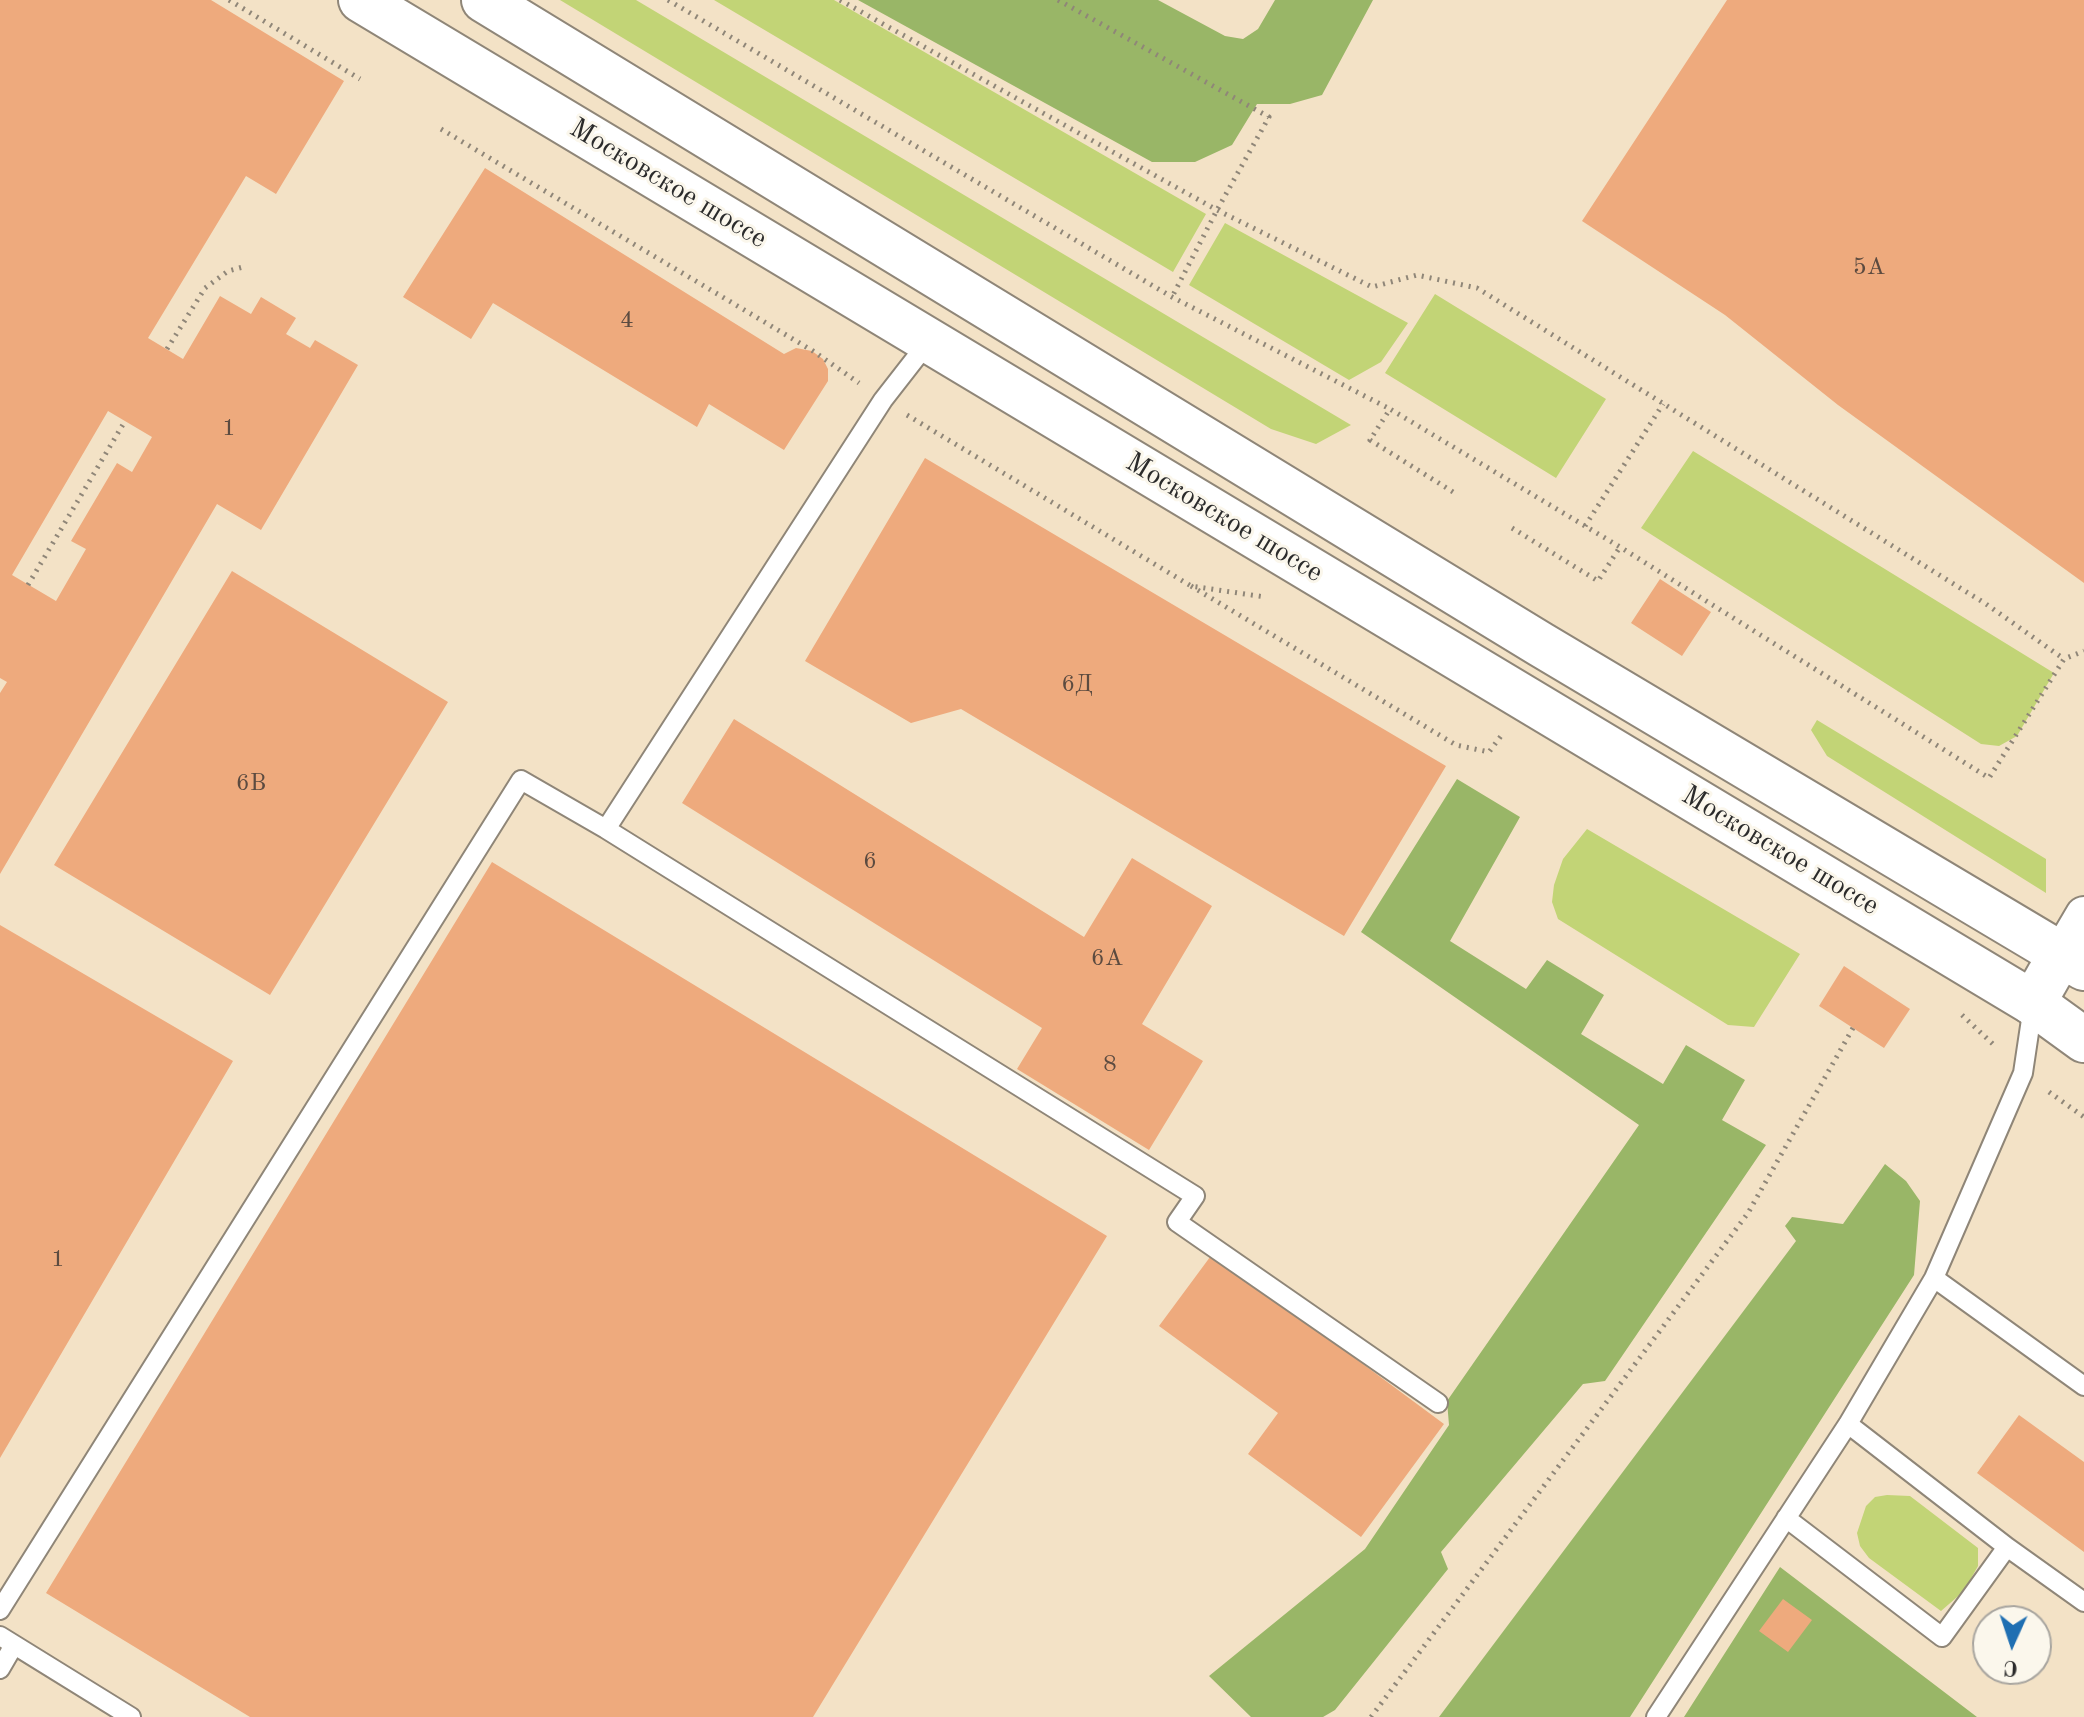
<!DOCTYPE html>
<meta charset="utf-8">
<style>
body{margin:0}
#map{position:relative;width:2084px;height:1717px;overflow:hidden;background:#f3e2c6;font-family:"Old Standard TT",serif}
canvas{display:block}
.north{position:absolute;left:1972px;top:1605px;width:80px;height:80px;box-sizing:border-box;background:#fbf7ec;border:2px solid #a8a59f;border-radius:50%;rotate:183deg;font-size:22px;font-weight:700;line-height:32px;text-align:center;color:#2b2b2b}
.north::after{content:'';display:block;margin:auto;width:28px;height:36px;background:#1f6fb2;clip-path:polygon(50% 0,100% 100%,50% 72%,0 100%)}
</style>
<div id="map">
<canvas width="2084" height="1717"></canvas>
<div class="north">С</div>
</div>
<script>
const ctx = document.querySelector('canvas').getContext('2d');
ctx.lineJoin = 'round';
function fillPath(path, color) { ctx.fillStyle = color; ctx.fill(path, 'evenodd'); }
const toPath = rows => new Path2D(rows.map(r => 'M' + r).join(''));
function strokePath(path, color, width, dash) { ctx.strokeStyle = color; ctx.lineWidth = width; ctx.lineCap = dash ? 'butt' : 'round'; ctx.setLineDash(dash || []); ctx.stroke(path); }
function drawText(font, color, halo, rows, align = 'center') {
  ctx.font = font + ' "Old Standard TT",serif'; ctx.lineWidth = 6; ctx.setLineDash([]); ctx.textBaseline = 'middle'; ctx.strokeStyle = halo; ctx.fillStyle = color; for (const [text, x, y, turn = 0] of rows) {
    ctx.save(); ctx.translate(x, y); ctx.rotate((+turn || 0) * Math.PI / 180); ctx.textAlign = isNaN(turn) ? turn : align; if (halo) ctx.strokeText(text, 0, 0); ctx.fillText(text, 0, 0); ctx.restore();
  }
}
fillPath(toPath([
 [560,0,636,0,1351,425,1316,444,1271,429],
 [714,0,834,0,1206,214,1173,272],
 [1225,223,1408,323,1381,362,1349,380,1189,285],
 [1435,294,1606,399,1556,478,1385,373],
 [1693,451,2054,673,2017,736,1999,746,1981,744,1641,528],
 [1817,720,2046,859,2046,893,1827,756,1811,730],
 [1587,829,1800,954,1754,1027,1728,1025,1558,919,1552,902,1554,885,1563,859],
 [1887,1495,1910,1496,1978,1548,1978,1566,1964,1591,1941,1611,1869,1558,1860,1546,1857,1533,1866,1506,1875,1497]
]), '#c2d476');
fillPath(toPath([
 [858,0,1158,0,1225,36,1243,39,1258,29,1275,0,1373,0,1322,95,1290,104,1257,104,1232,145,1195,162,1152,162],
 [1457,779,1520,817,1450,941,1526,989,1547,960,1604,995,1581,1034,1663,1084,1686,1045,1745,1080,1722,1120,1766,1145,1605,1381,1583,1384,1441,1552,1448,1569,1335,1710,1323,1717,1251,1717,1209,1676,1365,1549,1449,1425,1447,1401,1639,1125,1361,932],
 [1885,1164,1906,1181,1920,1201,1914,1275,1630,1717,1439,1717,1796,1241,1785,1226,1792,1217,1843,1224],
 [1780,1567,1977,1717,1684,1717]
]), '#99b667');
fillPath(toPath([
 [0,0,211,0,344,81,276,194,246,176,148,338,183,359,220,296,251,314,261,297,296,318,286,334,310,348,315,340,358,365,261,530,217,504,0,874,0,693,7,682,0,678],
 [108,411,152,437,132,472,117,463,71,541,86,549,56,601,12,575],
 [1727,0,2084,0,2084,583,1838,405,1725,315,1582,221],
 [485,168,784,354,796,348,812,351,823,359,828,369,828,381,784,450,709,404,697,427,493,303,471,339,403,297],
 [925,458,1446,766,1344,936,961,709,911,723,805,661],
 [232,571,448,702,270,995,54,865],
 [1660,579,1711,612,1682,656,1631,623],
 [734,719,1084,937,1132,858,1212,906,1142,1024,1203,1061,1149,1150,1017,1069,1042,1028,682,803],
 [492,862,1107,1236,813,1717,250,1717,46,1593],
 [0,925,233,1061,0,1458],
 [1844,966,1910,1009,1884,1048,1819,1006],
 [1213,1253,1444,1424,1361,1537,1248,1454,1278,1413,1159,1326],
 [2019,1415,2084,1462,2084,1552,1977,1473],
 [1783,1599,1812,1620,1788,1652,1759,1631]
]), '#eeaa7d');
const service = toPath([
 [606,829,1195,1196,1177,1222,1438,1403],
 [1934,1278,2084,1386],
 [1848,1424,2007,1547],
 [1786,1518,1942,1637,2007,1547,2084,1602],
 [0,1610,521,780,606,829,883,400,929,341],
 [0,1636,131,1717],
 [0,1669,14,1645],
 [1656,1717,1848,1424,1934,1278,2023,1073,2033,1006]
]);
const minor = toPath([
 [2061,954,2084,915]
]);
const secondary = toPath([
 [2033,1003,2061,954]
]);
const primary = toPath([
 [361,0,2033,1003,2084,1040],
 [484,0,1540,644,2084,968]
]);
strokePath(service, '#8f8678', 22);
strokePath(minor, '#8f8678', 40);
strokePath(secondary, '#8f8678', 48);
strokePath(primary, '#8f8678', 48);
strokePath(toPath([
 [229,0,360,79],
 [668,0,1172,297,1390,409],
 [840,0,1217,210,1372,287,1417,275,1477,288,1986,604,2064,659],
 [1058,0,1269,117,1217,210,1172,297],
 [441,129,813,351,859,383],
 [167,349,205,288,228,271,243,267],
 [907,415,1191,586,1265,597],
 [1453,492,1370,440,1390,409,1620,547,1989,778,2064,659,2084,651],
 [1585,526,1663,404],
 [1512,528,1598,581,1620,547],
 [28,585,125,421],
 [1191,586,1456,745,1489,752,1501,736],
 [1962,1015,1996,1047],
 [2049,1092,2084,1117],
 [1371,1717,1748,1213,1853,1028]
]), '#8f8678', 5, [2, 6]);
strokePath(service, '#fff', 18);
strokePath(minor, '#fff', 36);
strokePath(secondary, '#fff', 44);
strokePath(primary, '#fff', 44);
drawText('24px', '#5c4b40', null, [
 ["5А",1869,268],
 ["4",627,321],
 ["1",229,429],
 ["6Д",1077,685],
 ["6В",251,784],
 ["6",870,862],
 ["6А",1107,959],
 ["8",1110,1065],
 ["1",58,1260]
]);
drawText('28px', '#2b2b2b', '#fbf7ec', [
 ["Московское шоссе",668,184,31],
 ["Московское шоссе",1224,518,31],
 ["Московское шоссе",1780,851,31]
]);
</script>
